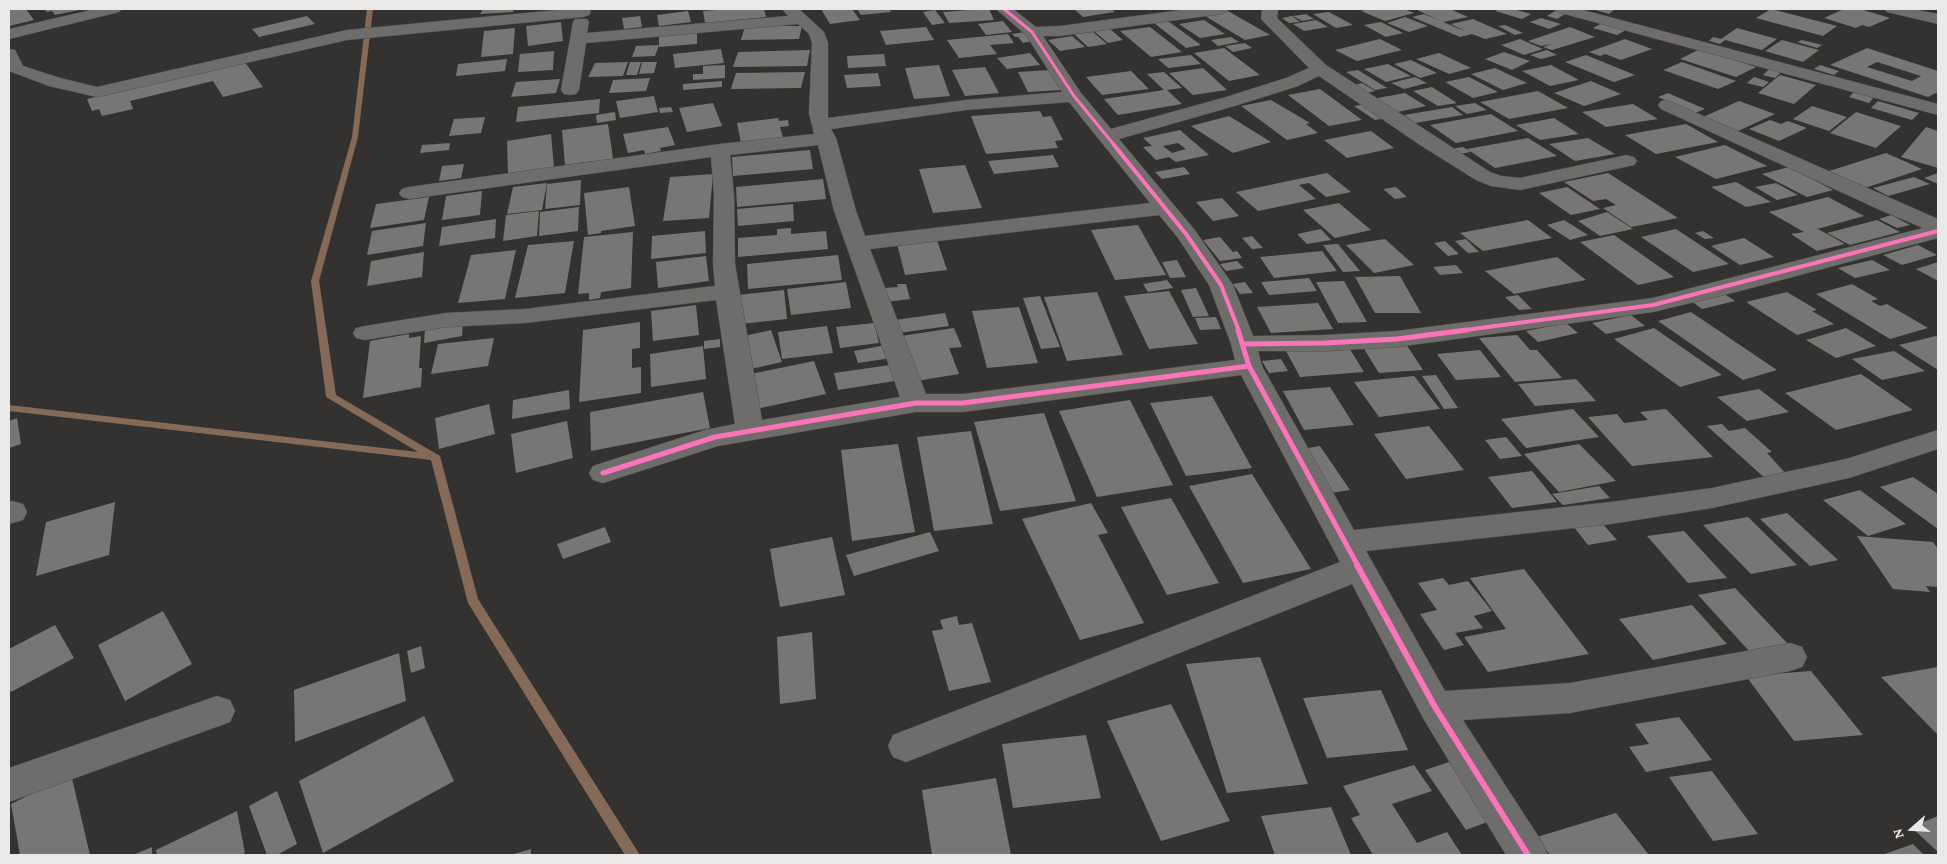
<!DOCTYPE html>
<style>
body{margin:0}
#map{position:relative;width:1947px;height:864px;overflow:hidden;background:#343230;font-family:"Crimson Pro",serif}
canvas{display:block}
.frame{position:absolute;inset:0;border:10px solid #ebe9e7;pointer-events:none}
.north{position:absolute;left:1887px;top:804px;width:50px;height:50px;-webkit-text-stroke:4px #35322f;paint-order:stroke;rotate:251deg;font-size:14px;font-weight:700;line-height:20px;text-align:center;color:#ebe9e7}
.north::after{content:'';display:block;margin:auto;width:18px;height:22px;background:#ebe9e7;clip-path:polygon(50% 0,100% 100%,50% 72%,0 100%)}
</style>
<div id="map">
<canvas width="1947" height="864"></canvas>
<div class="frame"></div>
<div class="north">N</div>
</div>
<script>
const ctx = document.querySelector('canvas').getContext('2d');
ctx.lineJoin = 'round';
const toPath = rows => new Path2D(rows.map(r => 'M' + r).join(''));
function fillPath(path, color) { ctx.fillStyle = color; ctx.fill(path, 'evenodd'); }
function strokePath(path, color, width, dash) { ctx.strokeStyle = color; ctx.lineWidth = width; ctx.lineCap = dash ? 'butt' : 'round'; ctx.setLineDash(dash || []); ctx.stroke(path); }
fillPath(toPath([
 [367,9,373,9,358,137,319,281,336,395,440,456,478,599,640,855,625,855,468,603,431,460,9,411,9,405,418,452,326,397,311,281,352,137,367,9]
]), '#856a57');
fillPath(toPath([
 [9,9,26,9,34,20,9,26],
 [44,9,79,9,79,10,55,15,52,11,47,12],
 [483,9,514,9,513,12,480,14],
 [729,9,764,9,766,17,705,23,703,11],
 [821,9,852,9,860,20,830,24],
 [857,9,889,9,891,12,861,15],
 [983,9,989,9,994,20,949,23,943,12],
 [1074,9,1111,9,1115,12,1083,17],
 [1369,9,1404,9,1414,13,1385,21,1361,11],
 [1415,9,1450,9,1468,17,1443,22,1467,32,1451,24,1473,19,1507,34,1485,39,1472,34,1460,37,1412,17,1424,14,1441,21],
 [1500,9,1513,9,1531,14,1522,19,1495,11],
 [1592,9,1615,9,1609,14],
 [1771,9,1837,26,1823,36,1756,18],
 [1844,9,1860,9,1890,18,1869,27,1862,25,1856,28,1824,18],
 [935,10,945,23,932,25,923,12],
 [688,11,691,22,659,26,657,15],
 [1228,11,1270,35,1245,40,1205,16],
 [1555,11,1565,14,1557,19,1547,16],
 [1329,12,1353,25,1336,28,1313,14],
 [1306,14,1314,19,1302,21,1293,16],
 [307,16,315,24,259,37,252,29],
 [640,16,642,27,624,29,622,18],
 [1292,16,1300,22,1289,23,1282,18],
 [1405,17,1428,26,1409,32,1387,23],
 [1541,18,1561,24,1549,29,1530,22],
 [1204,20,1225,34,1200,38,1179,24],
 [1316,20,1328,27,1304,31,1293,24],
 [1003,21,1012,32,986,35,978,24],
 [1168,21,1201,45,1186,48,1154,23],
 [561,22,563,41,528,46,526,26],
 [1381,22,1403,33,1386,37,1364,25],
 [1604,22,1628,29,1617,35,1593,28],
 [1505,25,1523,33,1515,35,1498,26],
 [745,26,802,26,799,39,741,40],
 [926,27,934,40,886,45,880,31],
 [1150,27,1182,52,1151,57,1120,31],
 [1570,27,1595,37,1552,50,1543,47,1552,44,1541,46,1528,41],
 [515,28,513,54,481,57,484,31],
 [1737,28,1777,39,1762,50,1725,40,1720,44,1709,41,1713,37,1721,39],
 [1110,29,1123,40,1108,43,1094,31],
 [697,32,697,44,659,47,659,35],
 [1025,32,1032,41,1023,43,1018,37,1015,37,1012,34],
 [1093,32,1107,44,1088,47,1074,34],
 [1008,34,1014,43,990,45,997,54,959,58,947,40],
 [1072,36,1085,47,1060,51,1048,40],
 [1231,37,1239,42,1218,46,1211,40],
 [1380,39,1402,50,1357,61,1335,50],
 [1520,39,1543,49,1524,55,1501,45],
 [1625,39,1652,49,1621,60,1605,54,1600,56,1589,52],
 [1782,40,1819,50,1803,62,1765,51],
 [1802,40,1822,45,1817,48,1797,42],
 [1245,43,1252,48,1233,52,1225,46],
 [659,45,655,56,632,57,636,46],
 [1224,48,1260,75,1229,81,1194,53],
 [1867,48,1938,71,1938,92,1928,97,1830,65],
 [1877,62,1921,76,1912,81,1867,67],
 [721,49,724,63,675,68,673,54],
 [1700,49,1756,67,1736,77,1680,59],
 [810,50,807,66,733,67,738,52],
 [1547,50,1557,55,1541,59,1530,55],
 [554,51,553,70,518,72,520,54],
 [1504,52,1530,61,1512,70,1485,59],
 [1030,53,1040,65,1007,69,997,58],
 [1439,53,1471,68,1449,74,1416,59],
 [884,54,886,66,848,68,847,56],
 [1191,55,1201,64,1168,68,1158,59],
 [1586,55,1635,75,1614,82,1565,62],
 [507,59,505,71,456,76,458,64],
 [1411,60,1437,73,1420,78,1394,64],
 [244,61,263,87,223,97,213,81,130,101,133,109,102,116,99,109,92,111,87,99],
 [628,62,623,76,588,77,595,63],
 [630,62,641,62,637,75,626,75],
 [642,62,657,62,654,73,639,74],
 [1682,62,1736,81,1718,89,1663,70],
 [1388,64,1411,76,1386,82,1364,69],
 [725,65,725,78,693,80,693,74,703,74,703,66],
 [939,65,950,96,914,99,905,68],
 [1551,65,1579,80,1550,86,1522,71],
 [1820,65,1839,71,1834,75,1814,69],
 [985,67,999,93,965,96,952,70],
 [1203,68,1227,90,1193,95,1169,73],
 [1495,68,1527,83,1503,90,1471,74],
 [1769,69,1781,72,1775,78,1763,75],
 [1050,70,1061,90,1028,92,1018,72],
 [1358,70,1387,88,1375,90,1346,72],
 [1131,71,1149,89,1102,95,1086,77],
 [805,72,801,88,731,89,736,73],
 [1164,72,1182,88,1167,90,1182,104,1118,115,1104,99,1164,90,1147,74],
 [878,73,881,86,847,88,844,75],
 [1780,75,1816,85,1794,104,1758,93],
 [1415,77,1427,83,1404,89,1391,83],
 [1469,77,1498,92,1473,98,1445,82],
 [1754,77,1769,82,1763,87,1747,83],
 [650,78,646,91,609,93,613,80],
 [560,79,556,93,511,97,516,82],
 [722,81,722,87,683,90,683,84],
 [1591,81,1621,94,1584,106,1554,93],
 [1362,83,1375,91,1367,93,1354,85],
 [1432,87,1457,103,1438,106,1413,91],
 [1320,89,1362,120,1329,126,1288,95],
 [1538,91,1568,108,1509,119,1480,102],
 [1854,92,1874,97,1869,103,1849,97],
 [1405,93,1426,106,1393,113,1372,99],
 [1668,93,1705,109,1695,113,1658,97],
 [654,96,658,112,620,118,616,101],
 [600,99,599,113,516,122,518,107],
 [1271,100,1310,123,1306,124,1318,133,1287,140,1241,106],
 [1739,101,1775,114,1738,131,1703,117],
 [1878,101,1919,113,1912,120,1871,108],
 [713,103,722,126,687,132,679,108],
 [1475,103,1487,110,1467,114,1455,106],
 [1366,104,1386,118,1375,120,1354,106],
 [1633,104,1658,119,1606,127,1582,112],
 [1812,106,1847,117,1829,131,1793,119],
 [671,107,673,112,660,113,659,108],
 [1452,107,1463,115,1415,123,1404,115],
 [1040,111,1043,117,1051,116,1063,140,1055,141,1058,148,986,154,971,116],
 [615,112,616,120,597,123,596,115],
 [1856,112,1901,126,1876,148,1830,133],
 [1491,114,1518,131,1456,143,1430,125],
 [1229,116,1271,142,1233,153,1191,126],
 [485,117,481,133,449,136,454,119],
 [778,118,779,121,788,120,789,126,780,127,783,138,741,143,737,123],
 [1554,118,1579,134,1540,140,1516,125],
 [1770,120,1781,124,1788,121,1807,128,1779,141,1749,129],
 [608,124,614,165,595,167,594,161,565,165,562,130],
 [1686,124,1718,142,1656,154,1625,135],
 [668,127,675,145,660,148,661,151,645,154,644,150,628,153,623,134],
 [1926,127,1938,131,1938,168,1901,157],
 [1180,130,1209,155,1176,162,1169,157,1156,160,1143,147,1152,146,1143,138],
 [1178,143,1186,149,1172,153,1163,146],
 [1371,131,1394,148,1347,158,1324,140],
 [551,134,554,167,508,174,507,141],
 [1528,138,1557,156,1495,168,1467,149],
 [1588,138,1615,154,1575,161,1549,144],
 [450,143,449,150,420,153,422,145],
 [1725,145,1767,166,1716,179,1675,157],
 [1463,147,1471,152,1459,154,1451,149],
 [810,150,813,169,733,176,732,157],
 [1886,153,1922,169,1865,188,1829,171],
 [1053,155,1059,167,994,174,988,161],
 [464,164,461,178,439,181,442,166],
 [965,165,982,208,933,213,919,169],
 [1184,167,1190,174,1162,179,1155,172],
 [1789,167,1833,190,1807,197,1762,174],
 [1327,173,1351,192,1326,197,1309,183,1299,185,1316,199,1258,211,1236,192],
 [1608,173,1678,218,1631,227,1603,208,1616,205,1606,199,1593,201,1564,182],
 [1938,173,1938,184,1924,178],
 [713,174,709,218,663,221,670,177],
 [1914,177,1930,184,1888,196,1873,188],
 [823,179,826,199,737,207,736,187],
 [581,180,580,205,545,209,547,184],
 [1736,182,1771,202,1746,207,1711,187],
 [547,183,542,210,507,214,513,187],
 [1776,183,1798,195,1777,200,1755,187],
 [629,187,635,226,601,231,601,233,588,235,584,193],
 [1396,187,1407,197,1395,199,1383,189],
 [1567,187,1600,209,1571,215,1539,193],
 [482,191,480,215,442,220,446,196],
 [429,197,424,220,370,228,376,204],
 [1828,197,1864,216,1810,231,1818,229,1845,244,1817,251,1791,234,1804,232,1769,212],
 [1222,198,1239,216,1213,221,1196,202],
 [1339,203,1371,230,1335,238,1303,210],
 [793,204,794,221,738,226,737,209],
 [579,207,578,231,539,236,540,212],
 [539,211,537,236,503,241,506,215],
 [1607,212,1633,229,1600,236,1578,221],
 [1891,215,1910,225,1897,228,1879,219],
 [496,219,495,238,439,246,442,227],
 [1528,220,1552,238,1483,251,1460,233],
 [1564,220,1588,235,1570,240,1547,225],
 [1877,220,1900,232,1850,245,1827,233],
 [426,223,423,246,367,255,372,231],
 [1138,225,1166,275,1115,280,1091,230],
 [791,228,791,234,826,231,828,249,738,257,738,238,777,235,777,229],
 [1321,229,1331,240,1307,244,1297,234],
 [1676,229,1729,264,1693,272,1641,237],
 [705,231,706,253,651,259,652,236],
 [1703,231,1714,238,1705,239,1695,233],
 [633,232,631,288,601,292,600,298,589,300,589,293,578,294,584,237],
 [1614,235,1674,277,1638,285,1580,242],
 [1252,236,1263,248,1252,249,1242,238],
 [1220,237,1233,252,1237,251,1242,258,1220,261,1203,240],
 [1744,238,1774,257,1740,265,1711,246],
 [1385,239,1414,265,1374,273,1346,245],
 [1466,239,1479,252,1468,253,1455,241],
 [937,240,947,270,905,275,897,244],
 [574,241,565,293,515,298,528,245],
 [1445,241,1459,254,1448,256,1434,243],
 [1338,244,1360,271,1343,272,1323,245],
 [1918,245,1937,255,1902,265,1883,255],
 [516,250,505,299,458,303,471,255],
 [1322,251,1337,271,1274,278,1260,257],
 [424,252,422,277,367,286,371,261],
 [838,255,842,280,748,289,747,264],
 [706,256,709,281,658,288,656,262],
 [1557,257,1586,280,1514,294,1485,271],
 [1177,260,1186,277,1170,278,1162,262],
 [1872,260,1890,270,1855,278,1838,268],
 [1237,261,1244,268,1226,271,1220,264],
 [1938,262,1938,281,1916,269],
 [1456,265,1463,273,1440,275,1433,267],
 [1400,276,1421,313,1375,313,1355,277],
 [1309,278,1317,291,1269,295,1261,282],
 [1167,280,1173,288,1148,292,1143,284],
 [1344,281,1367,322,1338,323,1316,282],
 [846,282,851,308,791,315,787,289],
 [1245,282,1253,293,1240,294,1233,284],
 [897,284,906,284,910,299,886,302,884,288,898,287],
 [1852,284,1878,299,1871,301,1880,306,1887,304,1928,328,1890,339,1816,294],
 [1196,288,1209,316,1193,317,1181,290],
 [784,290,787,319,740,324,738,295],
 [1169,291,1198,344,1149,349,1124,296],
 [1097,292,1123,355,1067,361,1044,297],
 [1787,292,1817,310,1812,311,1834,324,1797,335,1746,302],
 [1723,293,1735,301,1702,309,1691,301],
 [1518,295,1532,309,1519,310,1505,297],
 [1040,296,1060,347,1041,349,1023,298],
 [1318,303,1333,329,1271,333,1257,307],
 [696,305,699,335,653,341,651,311],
 [1019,307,1038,363,987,368,972,311],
 [1691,312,1777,370,1743,380,1658,321],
 [945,313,949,326,899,333,895,320],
 [1631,315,1645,326,1606,334,1592,323],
 [1216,317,1221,329,1200,330,1195,318],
 [463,322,462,336,424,343,425,329],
 [640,322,640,348,632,349,632,368,641,367,641,393,579,402,583,330],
 [874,323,879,343,840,348,836,327],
 [1566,323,1578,333,1538,342,1526,331],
 [827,326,833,353,782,359,778,332],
 [954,328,962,347,949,348,959,374,916,381,901,336],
 [1654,328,1722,375,1680,387,1614,339],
 [1846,328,1876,346,1836,358,1806,340],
 [771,330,782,362,751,369,740,337],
 [409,334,409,338,421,336,419,368,422,368,421,387,363,398,370,341],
 [1517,335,1530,350,1537,350,1562,378,1515,382,1479,338],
 [1936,336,1938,338,1938,370,1899,345],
 [494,338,488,366,431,374,438,344],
 [720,339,720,347,704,349,704,341],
 [1404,341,1423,370,1379,373,1361,344],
 [886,345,891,358,858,363,854,351],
 [703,346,706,379,651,387,650,354],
 [1348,346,1364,372,1300,377,1286,351],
 [1480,350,1501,377,1456,380,1437,354],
 [1894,351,1925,371,1882,380,1852,359],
 [1281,359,1288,371,1269,373,1262,361],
 [814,361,826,394,756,409,746,375],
 [890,365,895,381,838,390,834,373],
 [1861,374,1913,410,1836,430,1785,393],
 [1436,375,1458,408,1444,409,1422,376],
 [1414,376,1440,409,1379,417,1354,382],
 [1576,379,1596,401,1535,406,1518,384],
 [1330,387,1354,425,1304,430,1283,391],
 [1759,389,1789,412,1747,421,1717,397],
 [569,390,570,409,512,419,513,400],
 [703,392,710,428,591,451,590,412],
 [1212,396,1252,468,1186,476,1150,403],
 [1130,400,1173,485,1097,497,1059,411],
 [489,404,495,434,439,449,435,418],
 [1573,409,1599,437,1526,448,1501,419],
 [1666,409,1713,457,1632,466,1588,417,1617,414,1624,423,1648,420,1640,412],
 [1044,413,1076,501,1000,511,974,422],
 [17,418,21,444,9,448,9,421],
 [567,421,573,458,516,473,511,434],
 [1722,424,1729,431,1745,428,1772,452,1767,453,1788,476,1767,480,1707,426],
 [1429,426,1464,470,1406,479,1374,434],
 [971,431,993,524,934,531,917,437],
 [1506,437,1522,456,1500,459,1485,440],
 [898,444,915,532,852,541,841,450],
 [1579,444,1616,481,1559,492,1524,454],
 [1320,446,1350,490,1331,493,1302,449],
 [1532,471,1557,502,1512,508,1488,477],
 [1252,474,1311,569,1243,583,1189,486],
 [1913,477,1938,494,1938,529,1880,487],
 [1599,486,1610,498,1563,505,1552,494],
 [1860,490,1906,524,1868,536,1823,500],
 [1171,498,1219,583,1167,595,1121,507],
 [115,502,109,555,36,576,46,522],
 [1091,503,1108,533,1098,535,1144,623,1080,640,1022,519],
 [1787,513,1838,560,1810,566,1760,519],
 [1748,517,1797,565,1751,574,1703,525],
 [1601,522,1617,540,1588,545,1573,526],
 [605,527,611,542,563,559,557,544],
 [1684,531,1727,578,1688,583,1647,536],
 [930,532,939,551,854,576,846,555],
 [1857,536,1933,542,1938,549,1938,587,1926,586,1930,592,1893,589],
 [832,537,845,595,780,607,770,549],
 [1524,569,1589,654,1488,672,1464,637,1506,629,1470,578],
 [1443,578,1449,585,1468,581,1492,611,1474,616,1483,628,1455,633,1464,645,1444,650,1420,614,1437,610,1418,583],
 [1735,588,1788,644,1749,651,1698,595],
 [1692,605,1727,644,1653,660,1619,619],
 [163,611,192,664,125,701,98,645],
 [957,616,959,625,972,623,991,682,949,691,932,631,943,629,940,620],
 [55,625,74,658,11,692,9,688,9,649],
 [812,632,816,699,780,704,777,637],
 [421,646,425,668,411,673,407,651],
 [399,653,406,701,295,742,294,690],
 [1260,657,1308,784,1227,793,1186,664],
 [1938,667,1938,735,1881,677],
 [1811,671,1863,735,1794,741,1746,676],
 [1381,690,1408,750,1327,758,1303,698],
 [1171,704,1230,821,1161,841,1107,721],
 [424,716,454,781,323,853,299,781],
 [1679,717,1712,760,1646,772,1629,747,1649,744,1635,724],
 [1086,735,1101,798,1013,808,1002,744],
 [1449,762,1490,821,1466,830,1425,770],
 [1414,765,1432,791,1392,804,1417,843,1447,832,1462,855,1373,855,1351,818,1360,815,1343,786],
 [1712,771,1758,834,1713,841,1669,777],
 [71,774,90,855,20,855,11,804],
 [996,778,1011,855,932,855,922,790],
 [277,791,297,844,277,855,267,855,249,806],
 [1331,807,1351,855,1275,855,1261,816],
 [237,811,245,853,240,855,157,855,156,850],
 [1616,813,1649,855,1550,855,1537,837],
 [1938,816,1938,852,1911,827],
 [1913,844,1924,855,1882,855],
 [152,847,152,855,133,855],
 [531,849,531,855,510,855]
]), '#777674');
const street = toPath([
 [95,9,122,9,119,12,9,39,9,29,95,9],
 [568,9,589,9,591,12,589,15,583,17,347,40,97,97,49,86,9,71,9,49,15,50,23,66,60,78,97,87,347,30,568,9],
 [782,9,799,9,824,32,828,43,828,118,966,100,1062,92,1026,35,996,9,1013,9,1036,27,1060,26,1189,9,1229,9,1226,12,1221,14,1060,36,1043,36,1081,93,1111,129,1226,97,1286,78,1309,68,1261,19,1262,9,1278,9,1277,18,1326,65,1490,172,1501,176,1520,178,1627,155,1634,157,1637,161,1634,165,1520,190,1491,186,1476,180,1420,145,1319,76,1298,86,1238,105,1119,139,1194,229,1233,285,1253,336,1325,335,1397,331,1653,298,1923,228,1880,210,1661,109,1658,105,1661,101,1667,100,1938,219,1938,238,1740,291,1653,312,1397,347,1325,351,1258,351,1262,366,1354,530,1611,502,1712,488,1846,459,1938,430,1938,449,1849,478,1712,508,1611,524,1366,551,1445,691,1570,683,1790,643,1802,647,1807,657,1802,667,1790,671,1570,713,1463,720,1542,842,1548,855,1506,855,1423,718,1352,584,919,757,906,762,893,757,888,746,893,735,1340,562,1241,375,963,412,916,412,718,446,603,483,593,480,589,473,593,466,705,430,735,424,716,300,525,323,446,327,365,340,356,338,353,333,356,328,365,326,446,313,525,309,715,286,713,264,714,195,711,157,409,199,402,197,399,193,402,189,409,187,720,144,814,134,809,113,812,43,809,34,798,24,586,43,579,90,576,94,570,95,564,94,561,90,573,22,575,19,587,19,589,22,587,33,788,16,782,9],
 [1069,102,1150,203,865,236,856,211,836,138,831,129,966,110,1069,102],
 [818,145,834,211,900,397,762,420,735,264,734,195,730,155,818,145],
 [1159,215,1178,238,1209,285,1231,344,1235,360,963,394,926,394,870,249,1159,215],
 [1554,9,1579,9,1938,104,1938,115,1557,12,1554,9],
 [1884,9,1912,9,1938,14,1938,24,1887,12,1884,9],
 [12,501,23,504,27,512,23,520,9,524,9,502,12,501],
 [217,696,230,700,235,711,230,722,9,802,9,768,217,696]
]);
strokePath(street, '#51504e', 1);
fillPath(street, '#6f6d6c');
strokePath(toPath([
 [1004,9,1032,32,1074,96,1115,146]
]), '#fb73b8', 3);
strokePath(toPath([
 [1114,145,1186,234,1221,285,1239,331],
 [1458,331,1653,305,1938,231]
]), '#fb73b8', 4);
strokePath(toPath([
 [1238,330,1249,366,1358,566],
 [1244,344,1325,343,1397,339,1467,330],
 [603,473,715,437,916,403,963,403,1249,366]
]), '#fb73b8', 5);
strokePath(toPath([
 [1357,565,1435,707,1528,855]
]), '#fb73b8', 6);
</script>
